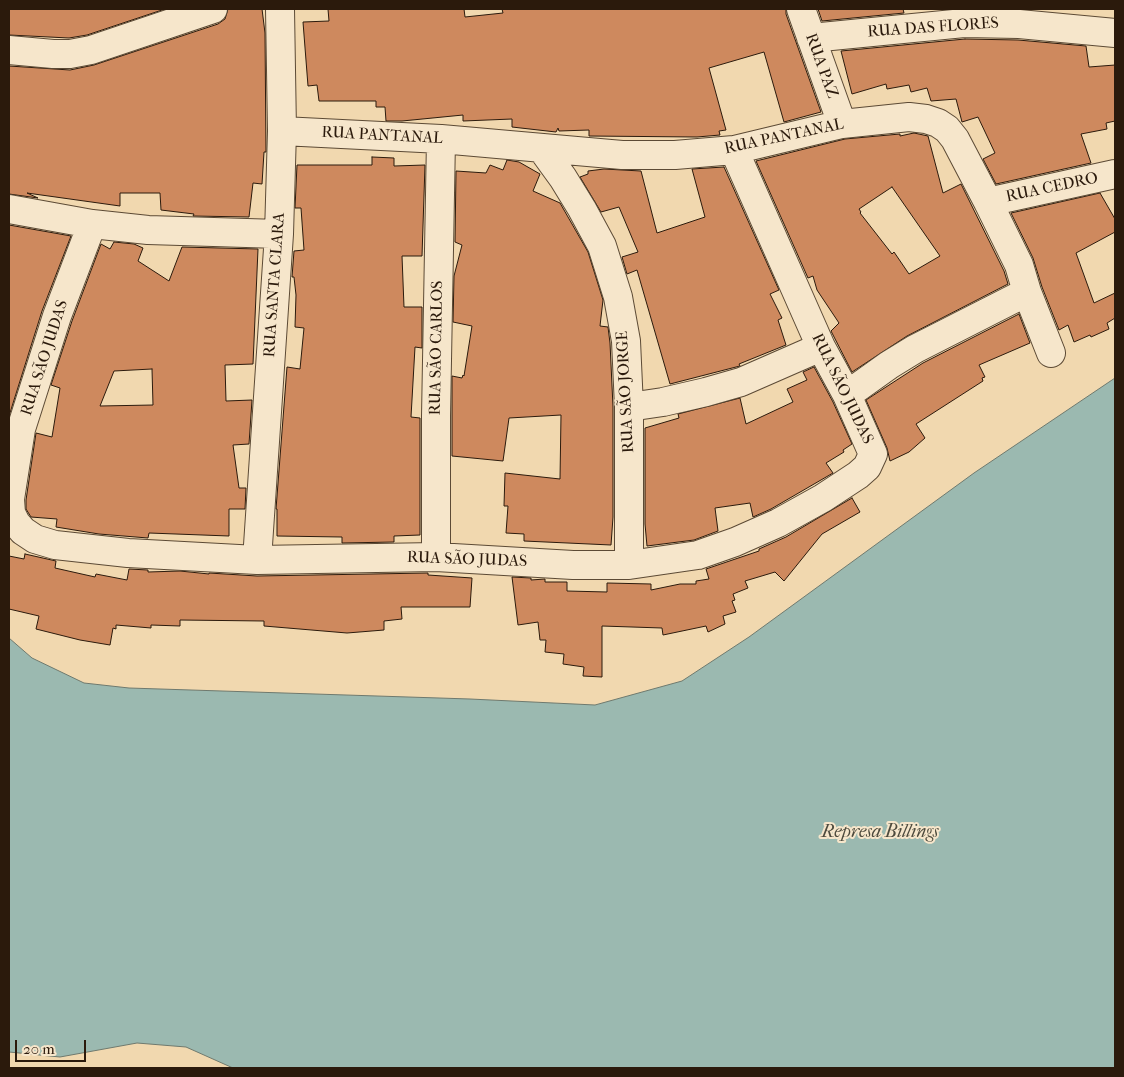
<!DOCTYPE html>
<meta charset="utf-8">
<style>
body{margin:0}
#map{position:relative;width:1124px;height:1077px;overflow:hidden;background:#f1d8af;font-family:"IM FELL French Canon",serif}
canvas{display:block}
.frame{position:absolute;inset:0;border:10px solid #2b1a0c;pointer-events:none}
.scale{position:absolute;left:15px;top:1040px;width:71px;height:22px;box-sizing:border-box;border:2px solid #2b1a0c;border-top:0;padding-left:6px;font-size:15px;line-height:18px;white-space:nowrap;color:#2b1a0c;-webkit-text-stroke:4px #f6e6cb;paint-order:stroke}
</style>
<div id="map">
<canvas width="1124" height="1077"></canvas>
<div class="frame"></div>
<div class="scale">20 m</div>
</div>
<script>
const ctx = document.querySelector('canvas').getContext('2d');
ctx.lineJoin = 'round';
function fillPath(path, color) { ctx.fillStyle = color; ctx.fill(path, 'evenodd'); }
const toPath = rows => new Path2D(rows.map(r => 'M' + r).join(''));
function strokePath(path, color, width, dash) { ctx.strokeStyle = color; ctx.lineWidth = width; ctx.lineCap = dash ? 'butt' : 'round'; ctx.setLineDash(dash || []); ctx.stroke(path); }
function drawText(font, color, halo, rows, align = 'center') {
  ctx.font = font + ' "IM FELL French Canon",serif'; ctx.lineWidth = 4; ctx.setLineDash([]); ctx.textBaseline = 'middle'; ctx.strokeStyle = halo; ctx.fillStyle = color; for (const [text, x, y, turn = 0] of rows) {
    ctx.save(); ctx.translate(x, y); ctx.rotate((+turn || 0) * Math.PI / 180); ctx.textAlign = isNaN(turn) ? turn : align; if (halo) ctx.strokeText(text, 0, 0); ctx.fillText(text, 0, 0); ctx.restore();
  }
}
const water = toPath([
 [1115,378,1115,1068,233,1068,186,1047,137,1043,60,1057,9,1052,9,638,32,658,84,683,129,688,470,699,595,705,682,681,749,637,974,473,1115,378]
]);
fillPath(water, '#9bb9b0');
strokePath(water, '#6e796e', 1);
const building = toPath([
 [9,9,165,9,87,35,69,38,9,35,9,9],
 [228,9,262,9,265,33,266,152,264,152,262,184,253,183,249,217,193,216,194,214,161,210,160,193,120,193,120,206,27,193,38,198,9,194,9,66,70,70,94,65,218,24,225,19,228,9],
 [328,9,464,9,465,17,503,13,502,9,786,9,786,14,821,112,784,122,764,52,709,68,726,130,719,131,720,135,697,137,589,136,589,130,559,131,558,128,556,132,512,127,512,119,463,121,463,115,402,121,386,121,385,107,376,107,376,101,319,101,317,85,308,86,303,22,329,21,328,9],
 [818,9,903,9,904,13,822,21,818,9],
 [965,39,1018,40,1086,46,1089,67,1115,65,1115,121,1106,123,1107,129,1081,134,1091,163,996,184,983,159,995,153,978,117,962,122,956,99,931,101,927,88,911,92,909,85,887,89,886,84,852,94,841,51,965,39],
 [914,133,928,136,943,193,961,184,1004,271,1008,284,907,336,852,372,831,331,839,323,817,290,813,276,808,278,756,161,845,139,900,134,900,136,914,133],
 [892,187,940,256,909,274,894,252,892,254,860,213,861,212,859,209,892,187],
 [372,157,394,158,394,166,425,165,422,256,402,256,404,307,422,307,422,348,415,347,411,417,420,418,420,535,394,536,394,542,342,543,342,537,277,536,277,509,276,509,287,367,300,369,304,328,295,327,296,295,294,277,292,277,294,251,304,250,301,208,295,208,297,165,372,165,372,157],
 [507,160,519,162,540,174,533,191,560,203,588,252,603,300,600,326,608,327,610,343,613,407,613,517,611,545,524,541,524,534,506,533,508,506,504,506,505,473,560,479,561,415,509,418,503,461,452,456,452,376,462,378,463,375,464,376,472,326,453,322,454,276,462,245,455,242,456,171,486,173,490,165,503,170,507,160],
 [724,167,779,290,770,294,782,318,778,320,786,345,739,364,740,366,736,367,670,384,637,270,627,274,622,257,638,252,619,207,601,212,580,177,588,174,588,171,604,169,641,171,657,233,705,217,692,169,724,167],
 [1100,193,1115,219,1115,232,1076,253,1094,303,1115,293,1115,318,1107,323,1109,329,1091,337,1090,335,1074,342,1068,325,1059,330,1042,287,1033,258,1011,213,1100,193],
 [9,225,71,236,42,311,9,416,9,225],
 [114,242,134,244,143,248,138,261,169,281,182,247,258,249,253,364,225,365,226,401,252,400,249,444,233,445,239,488,246,488,245,509,229,509,229,536,149,533,148,538,99,534,56,527,57,519,31,517,26,509,26,500,36,433,52,437,60,388,51,385,72,321,101,244,110,249,114,242],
 [152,369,153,405,100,406,114,371,152,369],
 [1019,314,1030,343,979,365,985,377,982,378,983,381,916,424,925,438,909,452,890,461,887,448,866,400,923,363,1019,314],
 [814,367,833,402,852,444,843,450,844,452,826,463,833,473,771,509,753,517,750,503,715,508,718,531,694,540,647,546,645,524,645,428,679,418,678,414,740,398,746,424,793,402,787,389,807,380,803,372,814,367],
 [852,498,860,512,822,534,784,581,775,572,745,581,748,588,733,594,735,600,732,601,736,612,723,616,725,624,708,632,706,626,663,635,662,628,602,626,602,677,583,676,584,667,563,664,564,654,545,652,546,640,540,640,538,622,518,625,512,577,531,578,531,580,545,579,545,582,567,582,567,591,607,592,607,583,651,584,651,590,680,584,696,584,696,581,709,579,706,569,759,551,759,549,786,537,852,498],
 [25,554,56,561,55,568,95,577,96,574,127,580,129,569,148,570,148,572,180,571,209,574,209,573,257,576,428,573,428,575,472,578,470,607,401,607,402,619,384,621,384,630,347,633,264,626,264,621,180,620,180,626,151,625,151,628,116,625,116,629,113,628,110,645,80,640,36,629,39,616,9,609,9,556,24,559,25,554]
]);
fillPath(building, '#ce895e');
strokePath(building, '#2b1a0c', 1);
const street = toPath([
 [801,9,842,124],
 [811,38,964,23,1019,24,1115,33],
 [9,50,53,54,70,54,91,50,213,9],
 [282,131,441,139,622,155,675,155,734,150,842,124,909,117,926,119,938,123,947,129,955,139,988,202,1019,265,1027,292,1051,353],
 [542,149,563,178,582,209,602,246,618,297,626,341,629,407,629,565],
 [988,202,1115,174],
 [9,209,92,224,148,230,279,234],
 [92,224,57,316,21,429,10,499,11,513,16,523,23,531,35,539,55,545,128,553,257,560,436,557,573,565,629,565,698,555,735,542,778,523,823,498,858,475,867,467,873,454,847,395,821,347,734,150],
 [847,395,889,365,915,349,1027,292],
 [629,407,663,402,706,392,741,382,821,347],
 [436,557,436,416,441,139],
 [257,560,279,234,282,131,280,9]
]);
strokePath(street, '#5c4a35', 30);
strokePath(street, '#f6e6cb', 28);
drawText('16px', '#2b1a0c', '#f6e6cb', [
 ["RUA DAS FLORES",933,28,-4],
 ["RUA PAZ",821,66,70],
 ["RUA PANTANAL",382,136,3],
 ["RUA PANTANAL",784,137,-12],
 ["RUA CEDRO",1052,188,-12],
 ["RUA SANTA CLARA",275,285,-86],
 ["RUA SÃO CARLOS",437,348,-89],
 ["RUA SÃO JUDAS",45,358,-72],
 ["RUA SÃO JUDAS",842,389,64],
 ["RUA SÃO JORGE",626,392,-93],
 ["RUA SÃO JUDAS",467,560,2]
]);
drawText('italic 18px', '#4d4a3d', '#f6e6cb', [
 ["Represa Billings",880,833]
]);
</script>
